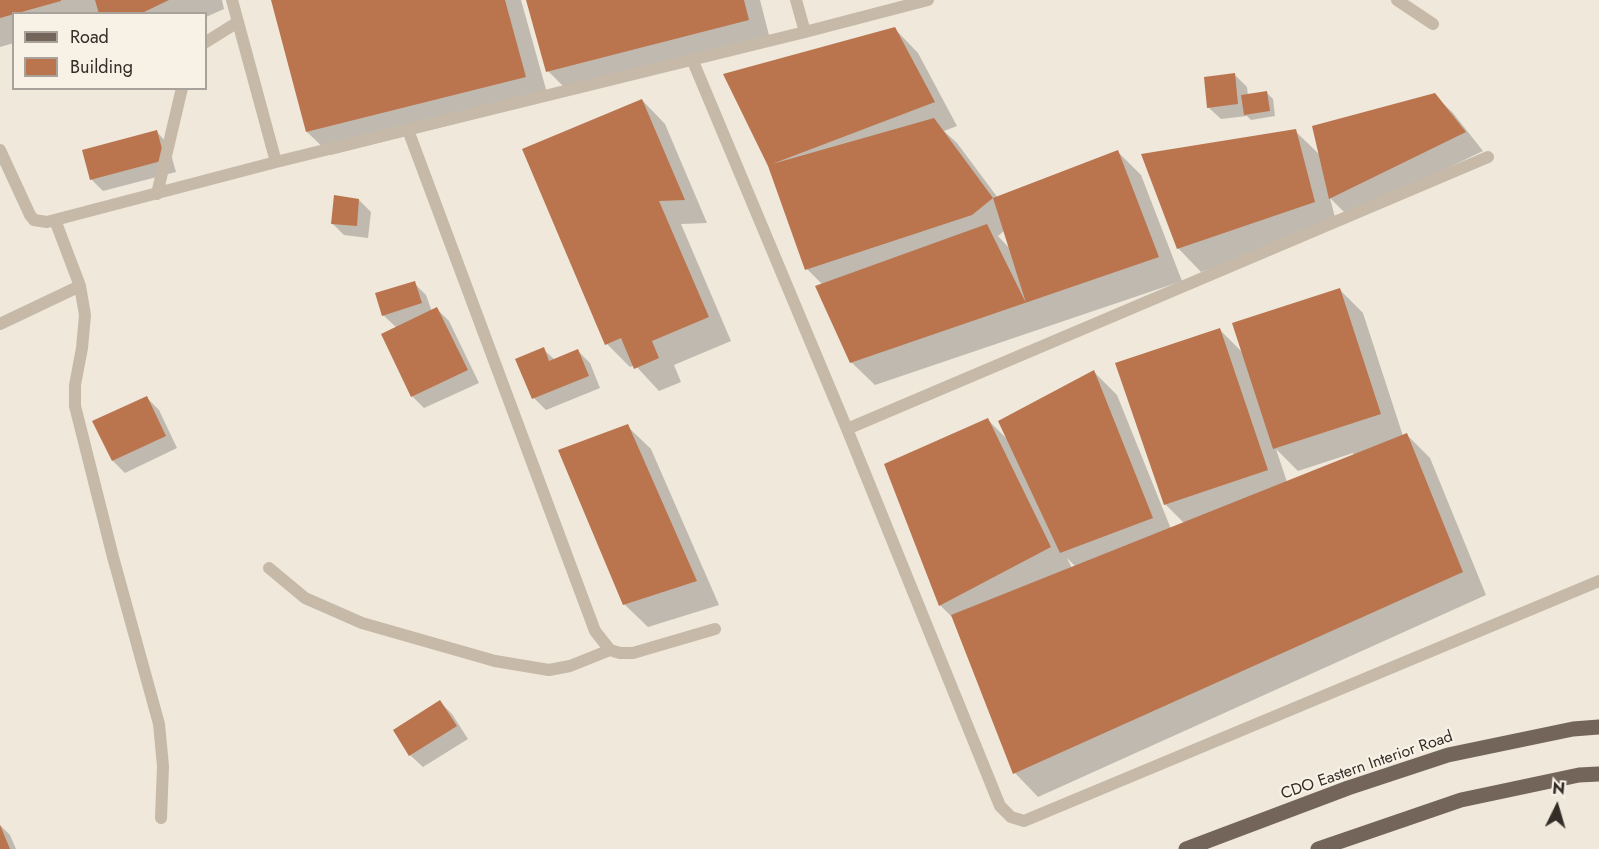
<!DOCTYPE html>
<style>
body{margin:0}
#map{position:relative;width:1599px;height:849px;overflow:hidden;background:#efe8db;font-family:Jost,sans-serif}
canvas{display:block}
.legend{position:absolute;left:12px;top:12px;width:195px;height:78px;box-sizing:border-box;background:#f7f1e6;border:2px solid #a9a29a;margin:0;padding:8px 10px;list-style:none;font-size:18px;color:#332c27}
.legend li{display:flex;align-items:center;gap:12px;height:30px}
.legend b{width:30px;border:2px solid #a9a29a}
.north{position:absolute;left:1527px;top:777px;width:60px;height:60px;-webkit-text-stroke:4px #f7f1e6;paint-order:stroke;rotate:5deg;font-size:16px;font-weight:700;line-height:24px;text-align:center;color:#332c27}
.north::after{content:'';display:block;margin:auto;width:21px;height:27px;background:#332c27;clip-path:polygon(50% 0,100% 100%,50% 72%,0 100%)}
</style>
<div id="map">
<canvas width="1599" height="849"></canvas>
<ul class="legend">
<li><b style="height:8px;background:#74655a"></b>Road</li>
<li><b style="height:16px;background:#ba744e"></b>Building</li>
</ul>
<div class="north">N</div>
</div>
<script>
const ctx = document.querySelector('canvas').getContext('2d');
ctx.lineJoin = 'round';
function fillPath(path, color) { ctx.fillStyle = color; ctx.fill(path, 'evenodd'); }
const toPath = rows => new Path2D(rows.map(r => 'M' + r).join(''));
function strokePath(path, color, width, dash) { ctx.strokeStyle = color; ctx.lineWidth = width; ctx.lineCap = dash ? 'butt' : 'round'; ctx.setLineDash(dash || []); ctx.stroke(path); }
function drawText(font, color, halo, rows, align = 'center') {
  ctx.font = font + ' Jost,sans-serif'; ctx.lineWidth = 4.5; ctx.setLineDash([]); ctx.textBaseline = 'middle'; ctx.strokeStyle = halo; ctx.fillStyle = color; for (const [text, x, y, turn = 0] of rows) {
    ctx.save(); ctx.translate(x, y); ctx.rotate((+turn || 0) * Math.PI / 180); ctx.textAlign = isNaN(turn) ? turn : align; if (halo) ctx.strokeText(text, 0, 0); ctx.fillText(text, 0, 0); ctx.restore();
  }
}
fillPath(toPath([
 [0,0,222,0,224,9,206,17,206,14,14,14,14,43,0,47],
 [273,0,521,0,549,100,331,155,307,132],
 [528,0,760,0,771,43,571,94,548,71],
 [895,29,918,53,957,126,944,131,957,143,998,198,1118,152,1141,175,1182,281,875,385,851,362,823,285,807,269,769,165],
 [1005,230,1011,250,998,236],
 [1234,74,1247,87,1248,96,1267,93,1273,99,1275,116,1251,120,1247,116,1221,119,1208,107],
 [1434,95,1453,113,1483,151,1348,216,1330,198,1337,225,1201,272,1178,248,1295,131,1321,156],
 [642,100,665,124,707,223,681,224,731,341,674,365,681,382,659,391,635,365,630,367,607,344],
 [156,131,168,144,176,172,103,191,91,179],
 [359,200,371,212,368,238,344,235,332,223],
 [414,283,426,295,432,312,437,309,449,321,479,383,424,408,412,396,397,328,383,315],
 [1339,289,1363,313,1403,436,1407,435,1430,458,1486,595,1038,797,1015,773,954,619,940,605,988,420,1008,440,1094,372,1117,395,1171,529,1184,523,1165,504,1220,330,1243,353],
 [1276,449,1298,471,1353,453,1354,456,1287,482],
 [1067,558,1076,567,1072,568],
 [543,349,555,360,578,351,590,363,600,388,546,410,534,398],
 [147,398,159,410,177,448,125,473,113,461],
 [627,426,651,449,719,605,648,627,624,604],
 [440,702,452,714,468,739,423,767,410,755],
 [0,825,10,835,16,849,0,849]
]), '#0003');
fillPath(toPath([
 [0,0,61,0,61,1,0,18],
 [95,0,169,0,140,14,99,14],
 [271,0,505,0,526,77,306,132],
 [526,0,744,0,749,20,546,72],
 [895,27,935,102,772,164,934,118,993,198,1118,150,1159,257,850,363,815,286,987,224,1026,303,993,198,972,215,805,270,768,166,723,74],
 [1235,73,1238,104,1207,108,1204,77],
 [1267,91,1270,111,1244,115,1241,95],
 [1435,93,1466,132,1329,199,1312,126],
 [642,99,685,200,659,201,709,317,652,341,659,358,634,369,621,338,605,345,522,149],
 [1296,129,1315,202,1177,249,1141,154],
 [157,130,165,160,90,180,82,150],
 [334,195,359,199,357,226,331,224],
 [415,281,422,303,382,316,375,293],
 [1340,288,1381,414,1273,449,1232,323],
 [437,307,468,370,411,397,381,334],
 [1220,328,1268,470,1164,505,1115,363],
 [544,347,549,361,578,349,589,376,532,399,515,359],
 [1094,370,1153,518,1060,553,998,421],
 [147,396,166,436,112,461,92,421],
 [988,418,1051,547,939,606,884,464],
 [628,424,697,581,623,605,558,450],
 [1407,433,1463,572,1013,774,951,615],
 [440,700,457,726,409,756,393,730],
 [0,825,10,849,0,849]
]), '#ba744e');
strokePath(toPath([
 [232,0,276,162],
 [796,0,805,32,928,0],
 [1397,0,1433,24],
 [206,42,238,22],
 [692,59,847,429,1000,806,1011,817,1024,821,1599,581],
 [408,130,595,631,610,650,620,653,633,653,715,629],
 [0,150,30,215,34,220,47,222,276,162,805,32],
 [157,194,182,88],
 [55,220,80,286,85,315,82,348,75,385,75,406,113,557,159,724,163,766,161,818],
 [0,324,80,286],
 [847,429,1488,157],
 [269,568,305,598,362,623,495,661,549,670,570,666,610,650]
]), '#c6b9a8', 12);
strokePath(toPath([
 [1186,849,1348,788,1448,755,1573,729,1599,727],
 [1318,849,1461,800,1579,775,1599,774]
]), '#74655a', 15);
drawText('16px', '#332c27', '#f7f1e6', [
 ["CDO Eastern Interior Road",1367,766,-19]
]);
</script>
